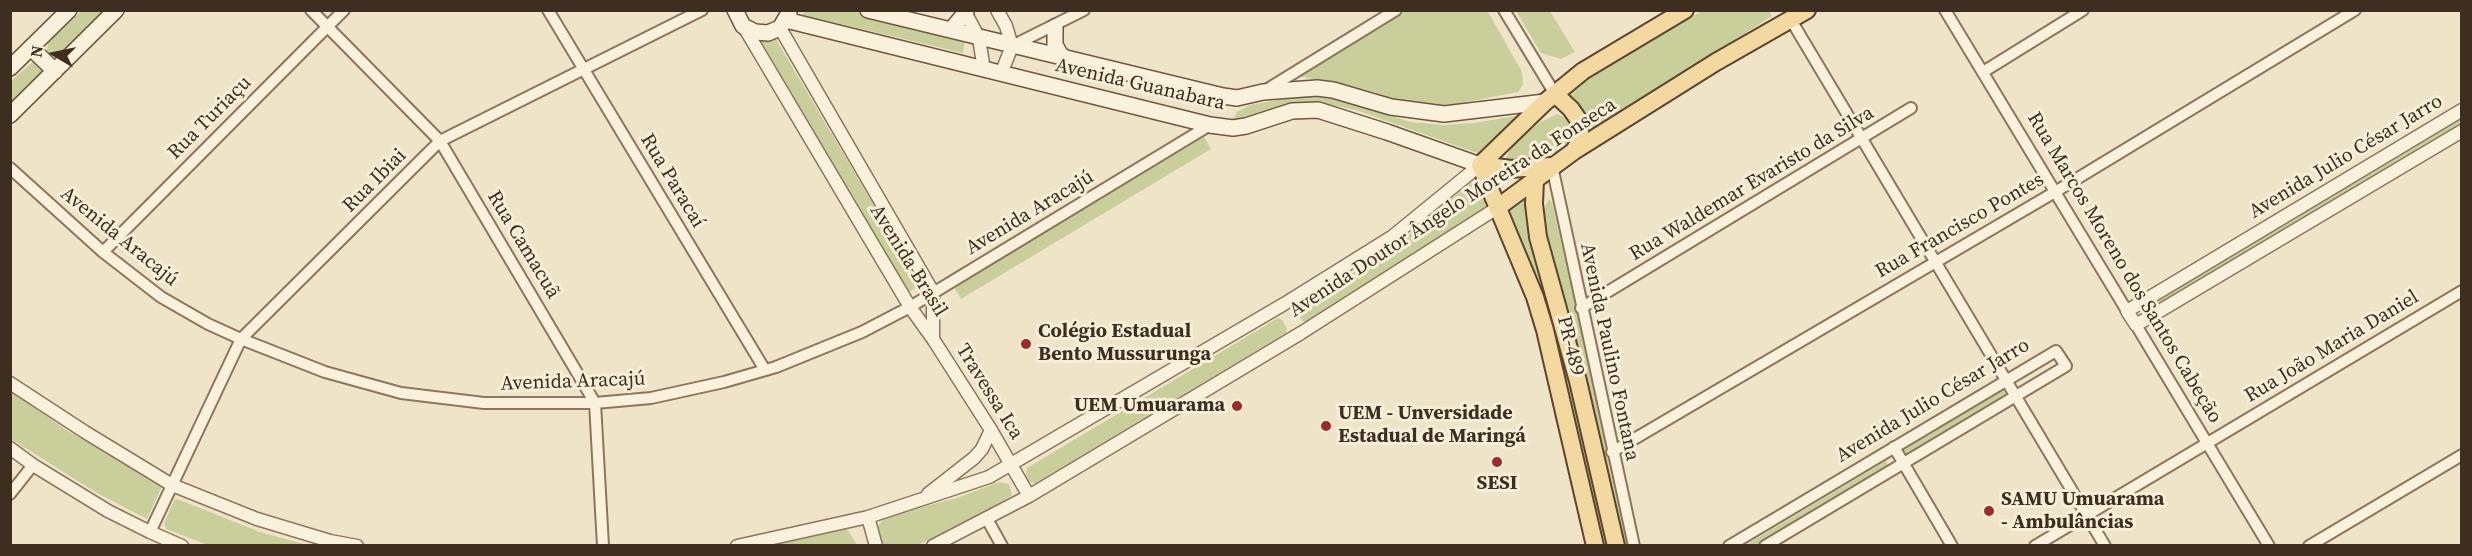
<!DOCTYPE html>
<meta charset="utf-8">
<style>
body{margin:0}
#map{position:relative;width:2472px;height:556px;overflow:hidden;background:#f0e4c8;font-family:"Source Serif 4",serif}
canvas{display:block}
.frame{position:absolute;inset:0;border:12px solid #3d2e20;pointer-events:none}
.north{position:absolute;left:24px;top:24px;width:60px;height:60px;-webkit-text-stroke:4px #f7eed8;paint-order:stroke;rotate:279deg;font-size:16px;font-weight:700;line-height:24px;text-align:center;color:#3d2e20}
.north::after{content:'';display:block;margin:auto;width:21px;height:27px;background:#3d2e20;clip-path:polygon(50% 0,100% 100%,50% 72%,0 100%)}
</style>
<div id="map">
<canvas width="2472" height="556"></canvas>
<div class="frame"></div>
<div class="north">N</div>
</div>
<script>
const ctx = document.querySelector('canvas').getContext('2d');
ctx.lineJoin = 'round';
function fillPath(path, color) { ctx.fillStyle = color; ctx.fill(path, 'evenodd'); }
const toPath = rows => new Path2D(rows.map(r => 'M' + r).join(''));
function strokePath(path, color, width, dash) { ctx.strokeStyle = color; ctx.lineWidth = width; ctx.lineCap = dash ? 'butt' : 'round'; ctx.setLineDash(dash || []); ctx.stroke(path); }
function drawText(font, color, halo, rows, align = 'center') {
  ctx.font = font + ' "Source Serif 4",serif'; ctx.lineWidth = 6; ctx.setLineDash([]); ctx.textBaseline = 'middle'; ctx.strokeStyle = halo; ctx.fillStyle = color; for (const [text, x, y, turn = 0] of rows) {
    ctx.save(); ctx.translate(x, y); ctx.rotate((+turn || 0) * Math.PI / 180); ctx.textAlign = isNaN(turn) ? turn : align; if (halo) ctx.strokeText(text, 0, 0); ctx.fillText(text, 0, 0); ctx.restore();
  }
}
fillPath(toPath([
 [1487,10,1522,72,1523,85,1518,92,1451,105,1406,104,1374,92,1299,76,1406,11],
 [81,11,105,11,58,57,52,56,47,50,48,43],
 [804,11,853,11,965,39,963,53,803,15],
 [1516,11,1550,11,1575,52,1561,59,1541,53],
 [1702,11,1769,11,1772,16,1589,133,1590,125,1586,112,1576,102,1562,97,1599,71],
 [774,36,921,285,909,292,759,39],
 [35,60,46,71,11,107,11,81],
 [1301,96,1338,99,1410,122,1443,125,1474,123,1527,114,1480,154,1356,110,1316,102,1236,121,1234,118,1237,112,1250,105],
 [1557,114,1571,120,1575,130,1571,141,1566,146,1545,158,1504,162,1510,150,1519,140,1539,123],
 [2461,116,2461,123,2143,315,2140,309],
 [1204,137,1211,149,961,299,954,287],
 [1474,180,1479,182,1488,204,1485,207,1308,322,1302,321,1296,308,1298,304,1384,255],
 [1525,195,1529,231,1551,298,1608,545,1598,545,1505,210],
 [1549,199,1552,203,1584,343,1628,545,1619,545,1561,284,1545,239,1543,210],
 [1278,318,1282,320,1287,329,1286,333,1036,483,1030,482,1026,475,1027,468],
 [10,390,66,430,163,484,147,519,97,493,11,439],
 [2003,390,2007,396,1905,457,1901,451],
 [1886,461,1889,467,1757,545,1744,546],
 [999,482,1009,484,1012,495,974,519,918,545,884,545,882,543,878,526,886,516,957,498],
 [175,499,180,500,260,532,307,545,208,545,166,529,164,523],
 [839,528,848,530,857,545,768,546]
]), '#c9cf9b');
const minor = toPath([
 [311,10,440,141,595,403,603,546],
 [548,10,765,370],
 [1504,10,1555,94],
 [1945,10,2127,311],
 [1791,20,2105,546],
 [1012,46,1084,10],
 [1983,72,2083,10],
 [1266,90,1396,10],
 [1552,166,1634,546],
 [10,168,103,252,161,297,208,324,241,339,325,372,401,393,484,403,595,403,651,398,724,382,776,367,862,332,910,307,1210,125],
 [103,252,344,10],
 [1581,308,1911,108],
 [2136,325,2269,546],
 [1894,447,1952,546],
 [1612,452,2055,192,2355,10],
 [10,494,33,465],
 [987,519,1002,546],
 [150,532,241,339,440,141,702,10],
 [1729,546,2056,351,2066,366,1765,546],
 [2035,546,2462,291],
 [2309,546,2462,455]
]);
const tertiary = toPath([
 [964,10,979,38,984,70],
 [997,10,1006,26,1012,46,1001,74],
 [744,27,910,307,933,339,991,430,1029,496],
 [780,28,933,292,933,339],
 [2462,110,2127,311,2136,325,2462,131],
 [10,383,85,432,172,485,257,519,330,541,357,546],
 [10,448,33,465,108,511,150,532,182,546],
 [928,494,974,458,982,449,991,430],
 [868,517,876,546],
 [737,546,868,517,989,477,1284,304,1393,236,1480,165],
 [933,546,1029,496,1301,333,1497,208]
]);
const secondary = toPath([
 [735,10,743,26,755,32,768,33,780,28,789,13],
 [868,10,1223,96,1237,98,1263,92,1317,88,1333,90,1391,107,1444,114,1545,102],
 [786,20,1210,125,1233,128,1246,126,1292,111,1318,110,1387,132,1480,165],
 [1055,27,1055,45,1060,54,1067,59],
 [951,30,966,12],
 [31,48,55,71],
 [10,68,69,10],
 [10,115,116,10]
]);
const primary = toPath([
 [1555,94,1571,109,1580,122,1580,140,1574,151],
 [1480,165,1535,297,1545,330,1595,546],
 [1480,165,1545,102,1583,71,1685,10],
 [1480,165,1511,169,1550,166],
 [1535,179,1534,204,1538,237,1578,381,1616,546],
 [1497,208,1574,151,1716,62,1807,10]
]);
strokePath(minor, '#8d765c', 14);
strokePath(tertiary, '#8d765c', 15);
strokePath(secondary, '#6f573f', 18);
strokePath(primary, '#5b4430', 20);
strokePath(minor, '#faf1dc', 10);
strokePath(tertiary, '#faf1dc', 12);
strokePath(secondary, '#faf1dc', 15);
strokePath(primary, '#f3d9a0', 16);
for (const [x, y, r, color] of [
 [1026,344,6,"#9e2a2b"],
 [1237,406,6,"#9e2a2b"],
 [1326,426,6,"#9e2a2b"],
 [1497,462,6,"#9e2a2b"],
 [1989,511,6,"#9e2a2b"]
]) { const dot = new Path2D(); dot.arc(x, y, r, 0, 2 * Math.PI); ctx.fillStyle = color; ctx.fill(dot); strokePath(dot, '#f7eed8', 2); }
drawText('20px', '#3d2e20', '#f7eed8', [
 ["Avenida Guanabara",1140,85,13],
 ["Rua Turiaçu",210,118,-45],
 ["Avenida Julio César Jarro",2346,157,-31],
 ["Rua Ibiai",375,181,-45],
 ["Rua Paracaí",672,181,59],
 ["Rua Waldemar Evaristo da Silva",1752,184,-31],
 ["Avenida Doutor Ângelo Moreira da Fonseca",1453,208,-33],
 ["Avenida Aracajú",1030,213,-31],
 ["Rua Francisco Pontes",1960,226,-30],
 ["Avenida Aracajú",119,237,39],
 ["Rua Camacuã",523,245,59],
 ["Avenida Brasil",908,261,58],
 ["Rua Marcos Moreno dos Santos Cabeção",2124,268,59],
 ["PR-489",1570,346,76],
 ["Rua João Maria Daniel",2332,347,-31],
 ["Avenida Paulino Fontana",1609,352,78],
 ["Avenida Aracajú",573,382,-2],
 ["Travessa Ica",989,392,58],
 ["Avenida Julio César Jarro",1933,401,-31]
]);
drawText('bold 20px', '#3d2e20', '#f7eed8', [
 ["Colégio Estadual",1038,332],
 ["Bento Mussurunga",1038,355],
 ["UEM Umuarama",1225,406,"right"],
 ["UEM - Unversidade",1338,414],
 ["Estadual de Maringá",1338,437],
 ["SESI",1497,484,"center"],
 ["SAMU Umuarama",2001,500],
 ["- Ambulâncias",2001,523]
], 'left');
</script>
